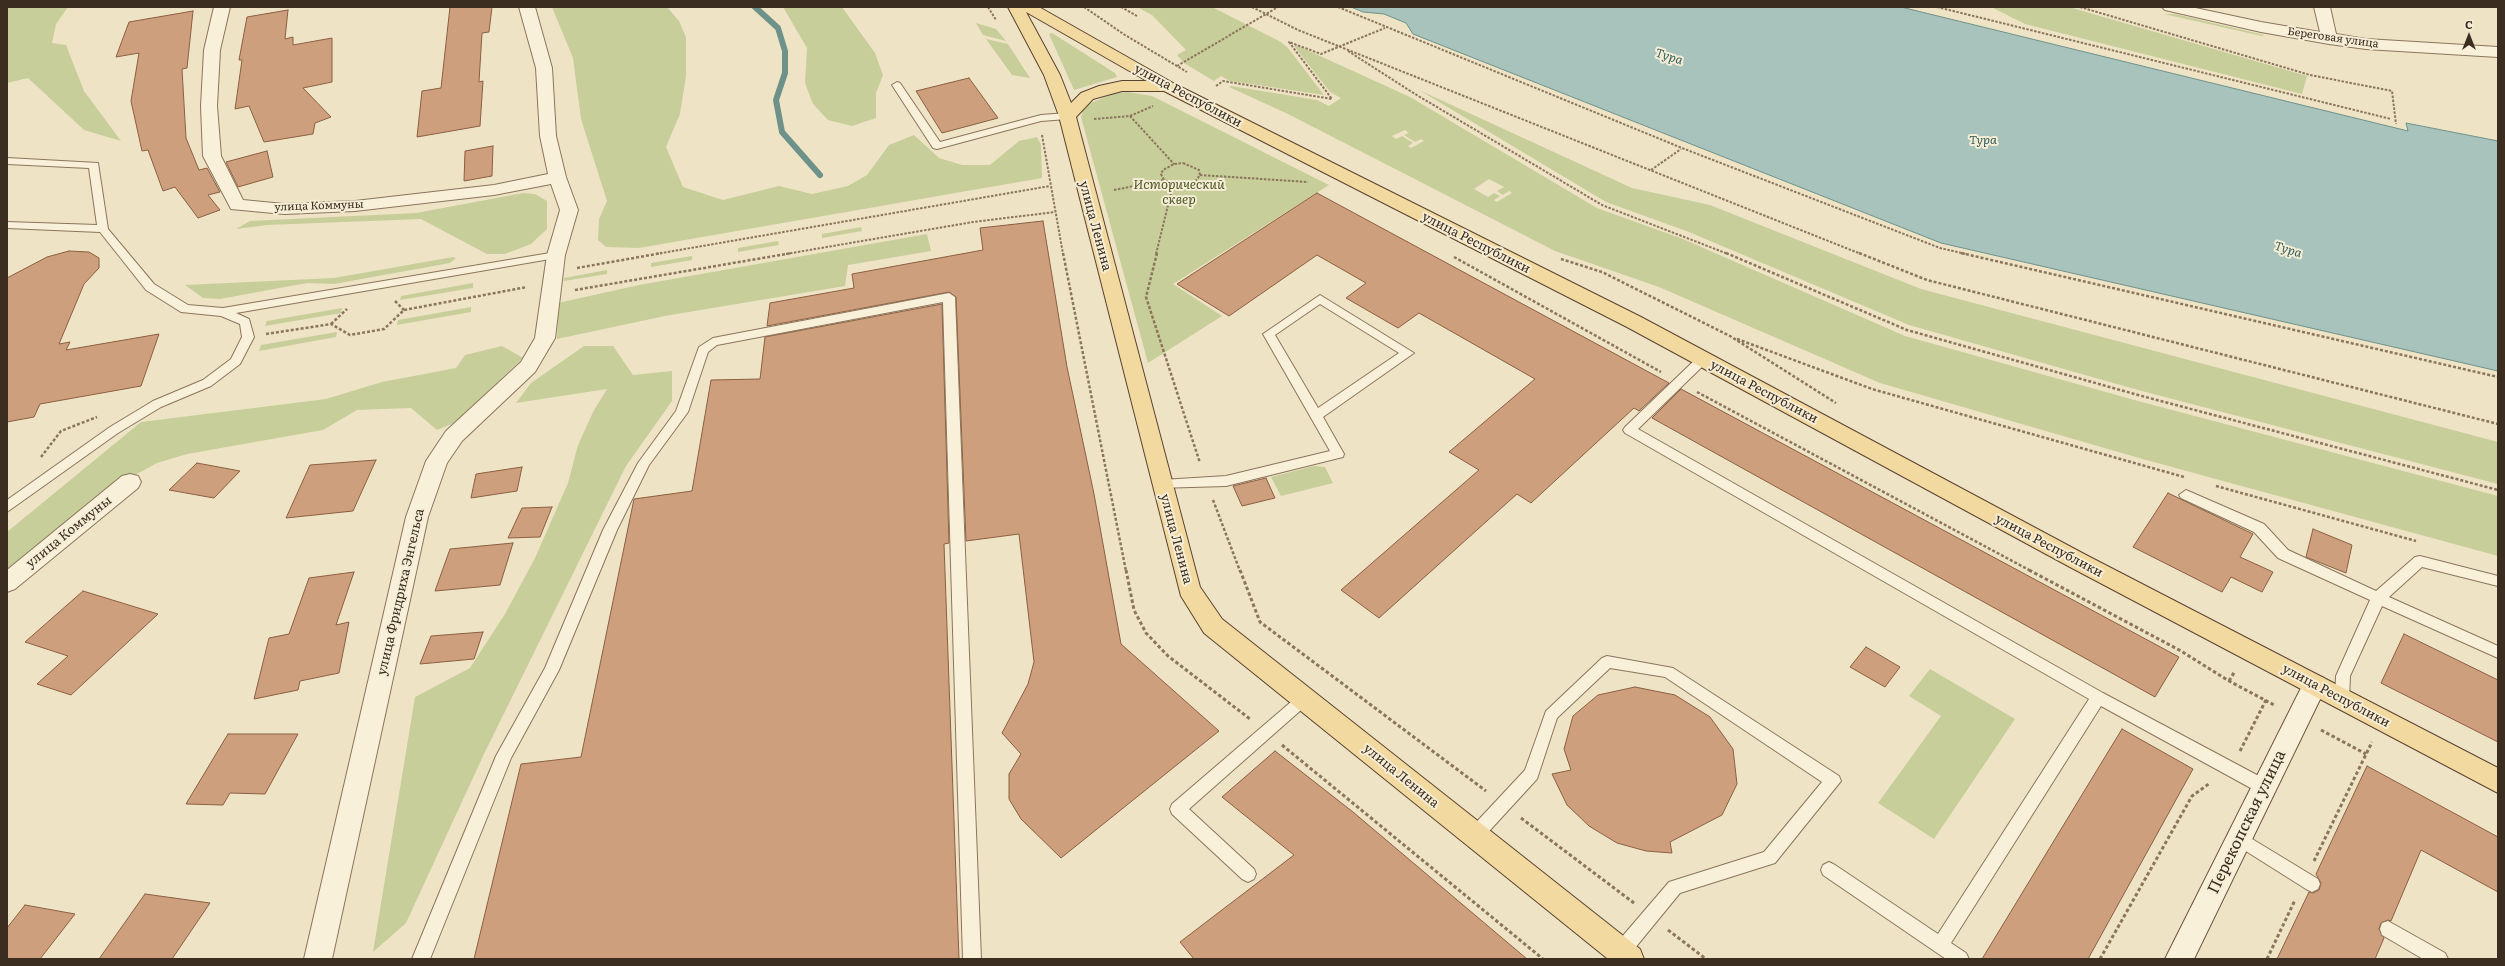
<!DOCTYPE html>
<meta charset="utf-8">
<style>
body{margin:0}
#map{position:relative;width:2505px;height:966px;overflow:hidden;background:#efe3c6;font-family:Literata,serif}
canvas{display:block}
.frame{position:absolute;inset:0;border:8px solid #3b2d1f;pointer-events:none}
.north{position:absolute;left:2449px;top:16px;width:40px;height:40px;-webkit-text-stroke:3px #f6edd6;paint-order:stroke;rotate:0deg;font-size:11px;font-weight:700;line-height:16px;text-align:center;color:#3b2d1f}
.north::after{content:'';display:block;margin:auto;width:14px;height:18px;background:#3b2d1f;clip-path:polygon(50% 0,100% 100%,50% 72%,0 100%)}
</style>
<div id="map">
<canvas width="2505" height="966"></canvas>
<div class="frame"></div>
<div class="north">С</div>
</div>
<script>
const ctx = document.querySelector('canvas').getContext('2d');
ctx.lineJoin = 'round';
function fillPath(path, color) { ctx.fillStyle = color; ctx.fill(path, 'evenodd'); }
const toPath = rows => new Path2D(rows.map(r => 'M' + r).join(''));
function strokePath(path, color, width, dash) { ctx.strokeStyle = color; ctx.lineWidth = width; ctx.lineCap = dash ? 'butt' : 'round'; ctx.setLineDash(dash || []); ctx.stroke(path); }
function drawText(font, color, halo, rows, align = 'center') {
  ctx.font = font + ' Literata,serif'; ctx.lineWidth = 4; ctx.setLineDash([]); ctx.textBaseline = 'middle'; ctx.strokeStyle = halo; ctx.fillStyle = color; for (const [text, x, y, turn = 0] of rows) {
    ctx.save(); ctx.translate(x, y); ctx.rotate((+turn || 0) * Math.PI / 180); ctx.textAlign = isNaN(turn) ? turn : align; if (halo) ctx.strokeText(text, 0, 0); ctx.fillText(text, 0, 0); ctx.restore();
  }
}
fillPath(toPath([
 [7,7,68,7,56,24,52,43,66,45,84,91,121,141,84,130,28,78,7,83],
 [552,7,667,7,679,21,686,37,686,76,680,114,666,147,683,187,723,200,779,186,812,194,848,186,867,175,889,145,914,135,939,158,962,165,990,165,1019,141,1037,137,1041,145,1042,178,639,248,606,247,598,240,599,219,607,201,581,119,573,58],
 [783,7,842,7,875,53,883,75,876,93,876,118,852,126,828,120,813,104,805,83,807,48],
 [1137,7,1212,7,1281,42,1288,48,1324,95,1230,81,1221,76,1214,81,1184,63,1177,55,1186,50,1152,15],
 [1991,7,2069,7,2307,76,2302,94,2025,24],
 [2164,14,2175,14,2264,35,2262,36],
 [976,23,996,29,1006,41,983,35],
 [1052,33,1115,73,1117,77,1074,90,1049,34],
 [986,39,1008,44,1030,78,1012,75],
 [1296,45,1410,97,1597,208,1683,239,1905,336,2138,401,2498,496,2498,556,2139,458,1880,383,1659,287,1555,251,1288,114,1229,87,1231,86,1317,100,1329,106,1341,98,1330,92,1294,46],
 [1405,130,1409,133,1404,135,1415,142,1421,139,1424,141,1411,148,1408,146,1413,143,1402,136,1396,139,1392,136],
 [1489,179,1504,187,1497,191,1503,195,1509,191,1512,193,1497,202,1494,200,1500,196,1494,193,1488,197,1474,189],
 [1419,90,1632,188,1710,205,1921,289,2498,442,2498,484,2138,390,1909,325,1689,232,1606,202],
 [1127,92,1152,96,1329,185,1173,284,1222,316,1148,363,1081,117,1084,108,1091,103,1115,93],
 [523,193,535,194,547,201,547,229,531,244,505,254,487,254,421,219,267,225,236,229,250,221,416,213],
 [861,227,862,231,822,238,822,234],
 [927,234,931,251,848,265,845,286,665,316,557,339,558,303,639,285],
 [778,241,779,245,738,252,738,248],
 [692,256,692,260,651,267,651,263],
 [453,257,456,258,450,263,334,284,307,283,220,299,203,298,185,285,334,278],
 [607,270,607,274,564,281,564,278],
 [473,283,473,288,400,300,401,296],
 [471,307,471,312,397,325,398,320],
 [342,308,341,313,265,326,267,321],
 [337,332,336,337,259,351,261,345],
 [502,346,523,358,454,423,437,430,411,408,357,410,323,430,187,454,157,463,111,488,7,577,7,532,141,422,326,399,382,382,456,368,465,355],
 [584,346,613,346,633,375,672,371,672,401,626,466,484,754,406,923,373,952,415,697,470,668,505,614,535,558,568,483,578,445,594,410,607,389,516,403,531,383],
 [1314,466,1325,467,1333,483,1281,496,1271,477],
 [1930,669,2015,719,1934,839,1878,803,1941,716,1909,696]
]), '#c7ce9a');
const water = toPath([
 [1351,7,1901,7,2408,131,2406,123,2498,141,2498,371,1941,243,1413,34,1406,23,1384,14,1363,12,1351,7]
]);
fillPath(water, '#a8c3bb');
strokePath(water, '#6e9189', 1);
strokePath(toPath([
 [755,7,778,28,785,51,785,73,776,100,782,132,820,175]
]), '#6e9189', 6);
const building = toPath([
 [450,7,492,7,489,32,482,33,479,82,483,81,480,126,417,137,422,91,441,88,450,7],
 [288,10,285,39,293,37,293,45,332,38,332,82,303,88,331,117,315,123,313,134,264,142,249,106,235,109,242,60,239,60,247,17,288,10],
 [193,11,187,68,182,69,186,138,199,170,207,168,220,192,208,195,220,210,198,218,175,187,163,191,148,150,142,151,131,101,139,53,116,57,129,22,193,11],
 [969,78,998,118,942,133,916,91,969,78],
 [493,146,492,176,464,181,465,151,493,146],
 [267,151,273,177,238,187,226,162,267,151],
 [1317,193,1669,383,1639,411,1634,408,1531,503,1517,494,1379,618,1341,590,1479,470,1449,452,1535,379,1419,313,1398,328,1346,298,1366,283,1317,255,1229,316,1177,284,1317,193],
 [1043,221,1067,367,1094,494,1121,644,1219,731,1061,858,1021,819,1009,799,1009,774,1021,754,1002,733,1028,684,1034,662,1019,534,966,541,956,297,949,292,767,326,770,303,854,288,852,274,983,250,980,228,1043,221],
 [69,251,89,252,99,258,99,268,84,284,59,344,70,342,66,350,159,334,141,386,40,404,34,417,7,422,7,278,47,257,69,251],
 [942,304,949,543,944,544,959,959,474,959,521,764,581,757,634,499,692,491,711,380,760,379,765,337,942,304],
 [1681,389,2179,657,2155,697,1652,418,1681,389],
 [376,460,353,511,286,518,310,465,376,460],
 [197,463,240,471,214,498,169,490,197,463],
 [522,467,517,491,471,498,476,474,522,467],
 [1266,478,1275,498,1242,506,1233,486,1266,478],
 [2168,493,2253,534,2240,557,2273,572,2262,592,2231,577,2222,592,2133,547,2168,493],
 [552,507,540,537,508,538,522,508,552,507],
 [2313,529,2352,545,2346,573,2306,557,2313,529],
 [513,543,500,585,435,591,450,549,513,543],
 [354,572,336,625,349,622,339,673,300,681,298,690,254,699,269,638,289,634,309,578,354,572],
 [83,591,158,614,71,695,37,684,68,656,25,642,83,591],
 [483,632,474,659,420,664,431,636,483,632],
 [2404,634,2498,680,2498,742,2381,683,2404,634],
 [1866,647,1900,667,1885,687,1850,667,1866,647],
 [1635,687,1675,695,1710,717,1733,749,1737,784,1722,815,1670,842,1672,853,1646,851,1617,843,1589,826,1567,805,1552,774,1571,770,1564,749,1573,716,1598,695,1635,687],
 [2122,729,2193,769,2088,959,1982,959,2122,729],
 [228,734,298,734,265,794,230,793,223,805,186,804,228,734],
 [1275,751,1353,812,1527,959,1194,959,1180,942,1294,855,1222,797,1275,751],
 [2367,766,2498,837,2498,892,2421,850,2391,921,2388,920,2381,923,2379,929,2384,938,2375,959,2277,959,2309,892,2313,893,2319,890,2321,883,2316,874,2367,766],
 [145,894,210,903,172,959,99,959,145,894],
 [25,905,75,914,40,959,7,959,7,928,25,905]
]);
fillPath(building, '#cd9f7c');
strokePath(building, '#8a5f41', 1);
const lane = toPath([
 [897,82,900,83,940,142,1041,115,1067,113,1072,116,1067,119,1041,121,937,149,933,148,892,85,897,82],
 [7,158,98,163,108,229,154,284,188,305,223,308,556,252,562,255,556,258,236,313,249,319,254,337,240,364,211,386,161,407,118,433,7,512,7,500,110,427,153,401,203,380,231,359,242,337,240,324,221,316,181,312,146,290,100,232,7,228,7,222,97,225,89,168,7,164,7,158],
 [949,293,955,297,981,959,963,959,943,302,717,345,708,352,688,412,649,465,617,530,559,670,511,758,430,959,412,959,496,756,545,668,603,530,638,463,676,411,699,347,713,338,949,293],
 [1320,295,1414,353,1323,417,1344,454,1343,457,1226,486,1157,488,1155,485,1162,480,1226,476,1330,451,1263,334,1320,295],
 [1320,304,1399,353,1318,408,1275,335,1320,304],
 [1703,355,1709,359,1707,362,1638,429,2103,693,2270,782,2272,787,2270,792,2264,794,2258,792,2101,706,1951,943,1966,953,1969,959,1946,959,1823,875,1821,870,1823,865,1829,862,1835,865,1938,934,2089,699,1625,433,1623,430,1625,427,1699,356,1703,355],
 [2186,490,2264,524,2288,550,2376,591,2415,557,2420,556,2498,576,2498,586,2422,567,2389,597,2498,646,2498,658,2382,606,2350,676,2349,699,2347,703,2342,705,2337,703,2335,699,2336,676,2370,600,2278,558,2254,532,2181,498,2179,495,2186,490],
 [1607,656,1673,668,1839,776,1841,781,1775,863,1680,893,1626,959,1608,959,1615,945,1669,882,1764,852,1822,782,1665,677,1610,668,1557,718,1537,779,1481,840,1475,842,1469,840,1467,835,1469,830,1525,770,1546,711,1602,658,1607,656],
 [1304,693,1309,695,1311,699,1309,703,1189,809,1254,869,1256,874,1254,879,1248,882,1242,879,1172,814,1170,809,1172,804,1299,695,1304,693],
 [2239,831,2318,879,2320,884,2318,889,2312,892,2306,889,2233,843,2231,838,2233,833,2239,831],
 [2388,921,2445,953,2448,959,2423,959,2382,935,2380,929,2382,923,2388,921]
]);
const street = toPath([
 [214,7,230,7,220,50,217,106,221,156,243,200,284,204,355,201,494,185,548,174,540,136,536,68,519,7,535,7,552,68,556,136,566,177,578,210,565,255,555,338,535,372,462,441,447,463,428,517,332,959,304,959,406,517,426,461,446,431,521,362,535,338,547,255,560,210,551,184,494,195,355,211,284,214,231,209,203,156,201,106,204,50,214,7],
 [2162,7,2191,7,2261,22,2320,32,2314,7,2330,7,2336,34,2366,39,2498,47,2498,57,2366,49,2329,44,2261,32,2165,10,2162,7],
 [130,474,138,476,141,482,138,488,15,589,7,592,7,570,122,476,130,474]
]);
const secondary = toPath([
 [2315,675,2324,678,2327,685,2194,959,2165,959,2306,678,2315,675]
]);
const primary = toPath([
 [1008,7,1039,7,1173,83,1641,317,2086,555,2498,768,2498,793,2070,567,1627,327,1164,91,1122,91,1093,99,1076,117,1200,587,1222,619,1640,949,1644,959,1608,959,1204,633,1181,596,1059,116,1044,75,1008,7],
 [1026,12,1147,81,1122,81,1099,86,1081,93,1071,103,1060,75,1026,12]
]);
strokePath(lane, '#8b755c', 2);
strokePath(street, '#8b755c', 2);
strokePath(secondary, '#6d563f', 2);
strokePath(primary, '#594330', 2);
strokePath(toPath([
 [988,7,996,20],
 [1084,7,1125,35,1187,72],
 [1121,7,1137,16],
 [1252,7,1298,30,1861,254],
 [1338,7,1682,148,1940,248,1966,254],
 [1937,7,2391,119],
 [2080,7,2310,75,2392,91,2396,124],
 [1348,51,1415,94,1602,205,1728,254],
 [1216,86,1223,81,1332,99,1289,42,1321,54,1385,28],
 [1130,116,1153,106],
 [1094,119,1130,116,1174,164],
 [1042,135,1063,254],
 [1183,163,1199,170,1200,175,1195,182,1181,186,1164,180,1161,174,1163,170,1174,164,1183,163],
 [1651,170,1681,149],
 [1200,175,1308,182],
 [1114,190,1164,180],
 [656,254,1050,186],
 [786,254,973,222,1055,212],
 [1156,254,1173,185]
]), '#8b755c', 2, [2.5, 1.5]);
strokePath(toPath([
 [1063,253,1126,571],
 [1157,253,1146,297,1200,463],
 [1726,253,1907,330,2138,395,2498,490],
 [1859,253,1927,280,2498,424],
 [1961,253,2498,377],
 [1454,257,1661,372],
 [1561,259,1602,272,1730,336,1836,403],
 [577,268,662,253],
 [575,290,792,253],
 [395,301,404,310],
 [331,324,347,309],
 [266,334,331,324,350,335,384,329,404,310,527,287],
 [1737,339,1872,389,2184,477],
 [1697,392,2031,571],
 [41,457,61,431,97,417],
 [2216,486,2416,541],
 [1213,500,1240,571]
]), '#8b755c', 2.5, [3, 2]);
strokePath(toPath([
 [1126,570,1134,610,1146,633,1168,656,1250,719],
 [1240,570,1260,622,1486,791],
 [2029,570,2181,651,2229,681,2276,706],
 [2229,681,2235,671],
 [2321,730,2366,754],
 [1282,745,1543,959],
 [2240,751,2266,700],
 [1521,818,1634,903],
 [2314,861,2372,742],
 [1668,930,1706,959],
 [2100,959,2192,796,2210,783],
 [2267,959,2295,900]
]), '#8b755c', 3, [3.5, 2.5]);
fillPath(lane, '#f9f0da');
fillPath(street, '#f9f0da');
fillPath(secondary, '#f9f0da');
fillPath(primary, '#f2d99f');
strokePath(toPath([
 [1177,66,1278,7]
]), '#8b755c', 2, [2.5, 1.5]);
drawText('11px', '#3b2d1f', '#f6edd6', [
 ["Береговая улица",2333,38,8],
 ["улица Коммуны",319,206,-2]
]);
drawText('italic 12px', '#2f5b58', '#f6edd6', [
 ["Тура",1669,57,17],
 ["Тура",1983,140],
 ["Тура",2288,250,17]
]);
drawText('13px', '#3b2d1f', '#f6edd6', [
 ["улица Республики",1188,96,28],
 ["улица Ленина",1095,226,75],
 ["улица Республики",1476,243,27],
 ["улица Республики",1764,392,28],
 ["улица Коммуны",69,532,-39],
 ["улица Ленина",1176,539,75],
 ["улица Республики",2049,546,28],
 ["улица Фридриха Энгельса",401,592,-77],
 ["улица Республики",2336,696,28],
 ["улица Ленина",1401,776,39]
]);
drawText('italic 13px', '#4b5826', '#f6edd6', [
 ["Исторический",1179,185],
 ["сквер",1179,200]
]);
drawText('16px', '#3b2d1f', '#f6edd6', [
 ["Перекопская улица",2247,822,-64]
]);
</script>
